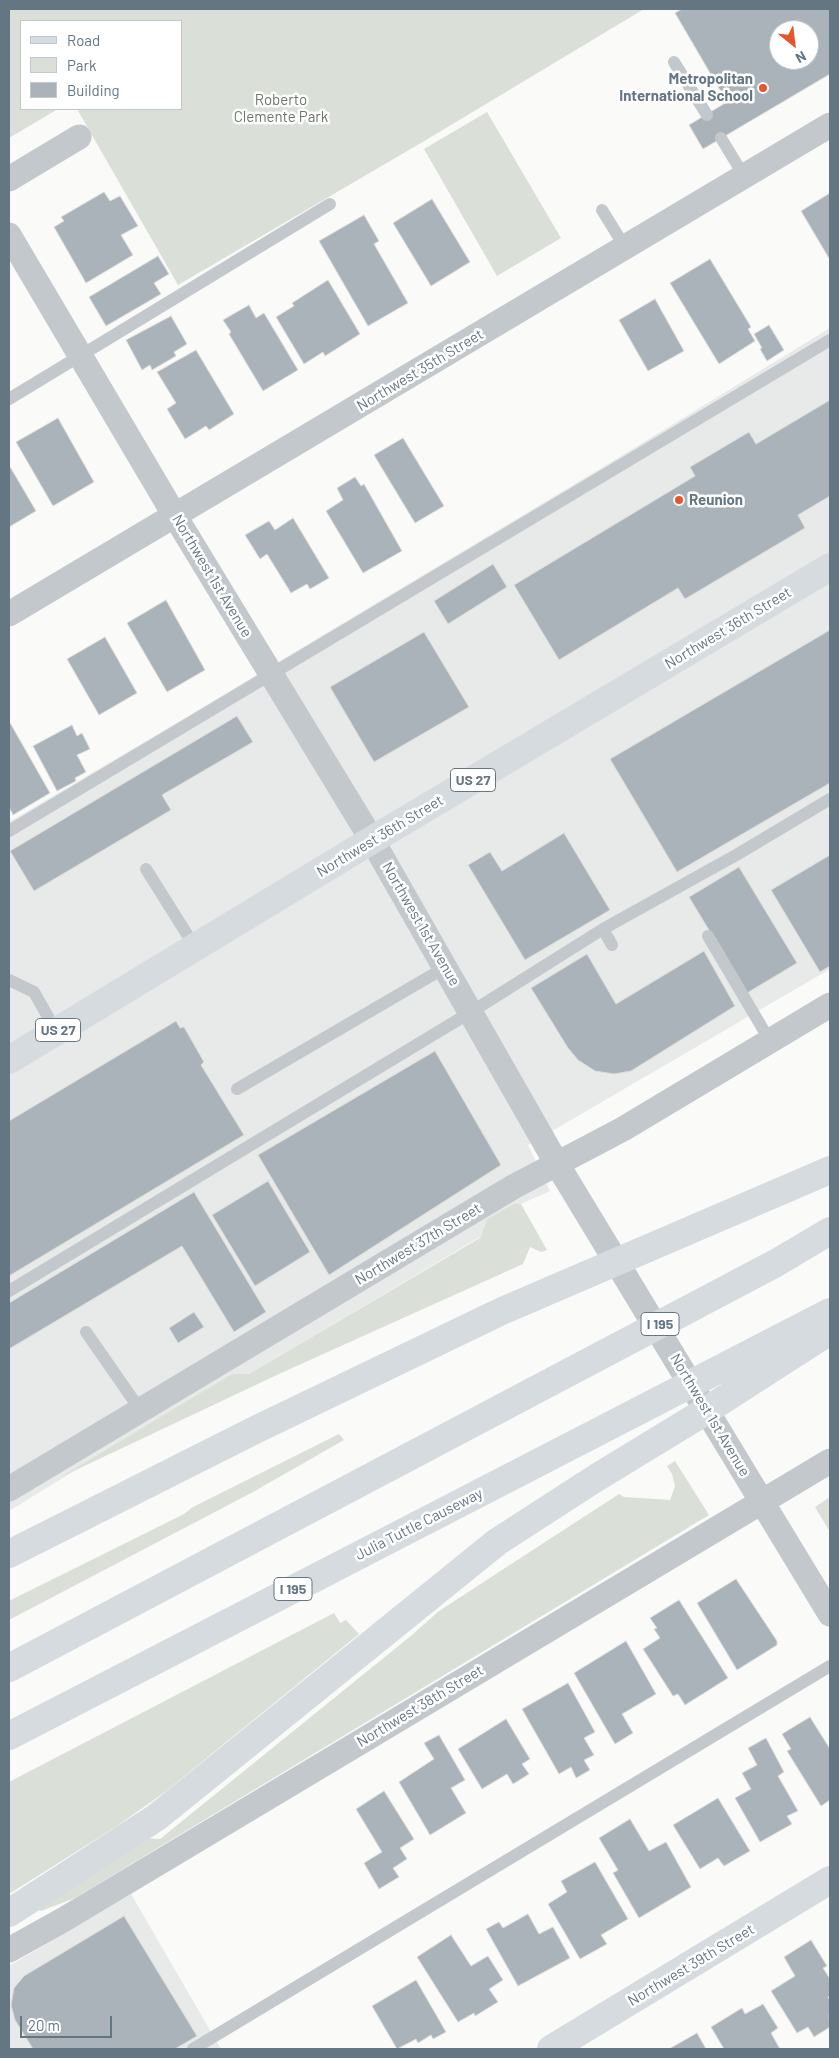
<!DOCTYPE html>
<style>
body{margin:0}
#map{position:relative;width:839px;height:2058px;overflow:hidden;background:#fafaf8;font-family:Barlow,sans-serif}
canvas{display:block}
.frame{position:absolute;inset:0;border:10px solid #657683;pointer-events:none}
.legend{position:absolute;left:20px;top:20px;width:162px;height:90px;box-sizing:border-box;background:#fff;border:1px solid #c1c8cd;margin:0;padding:6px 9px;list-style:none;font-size:15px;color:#657683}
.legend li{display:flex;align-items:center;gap:10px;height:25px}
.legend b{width:25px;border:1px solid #c1c8cd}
.north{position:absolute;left:769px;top:20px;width:50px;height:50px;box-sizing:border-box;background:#fff;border:1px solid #c1c8cd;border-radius:50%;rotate:151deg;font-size:14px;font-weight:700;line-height:20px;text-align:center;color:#657683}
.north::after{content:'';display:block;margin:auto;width:18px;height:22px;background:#e4572e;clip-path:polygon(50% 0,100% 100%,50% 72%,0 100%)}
.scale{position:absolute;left:20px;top:2016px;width:92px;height:22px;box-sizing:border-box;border:2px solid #657683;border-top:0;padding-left:6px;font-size:15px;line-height:18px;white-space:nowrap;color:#657683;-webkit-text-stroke:4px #fff;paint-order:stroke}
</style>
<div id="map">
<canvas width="839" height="2058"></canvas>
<div class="frame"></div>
<ul class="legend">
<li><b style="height:6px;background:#d6dbdf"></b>Road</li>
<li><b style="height:14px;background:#dadfd7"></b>Park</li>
<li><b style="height:14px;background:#aab3b9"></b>Building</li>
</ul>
<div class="north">N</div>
<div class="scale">20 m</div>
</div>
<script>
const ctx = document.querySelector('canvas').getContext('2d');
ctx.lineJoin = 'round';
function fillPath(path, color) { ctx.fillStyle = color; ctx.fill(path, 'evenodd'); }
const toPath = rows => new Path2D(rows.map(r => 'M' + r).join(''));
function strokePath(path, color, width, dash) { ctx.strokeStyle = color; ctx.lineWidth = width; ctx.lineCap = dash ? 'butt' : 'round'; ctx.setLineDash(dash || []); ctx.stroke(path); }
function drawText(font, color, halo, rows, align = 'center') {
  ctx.font = font + ' Barlow,sans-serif'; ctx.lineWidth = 5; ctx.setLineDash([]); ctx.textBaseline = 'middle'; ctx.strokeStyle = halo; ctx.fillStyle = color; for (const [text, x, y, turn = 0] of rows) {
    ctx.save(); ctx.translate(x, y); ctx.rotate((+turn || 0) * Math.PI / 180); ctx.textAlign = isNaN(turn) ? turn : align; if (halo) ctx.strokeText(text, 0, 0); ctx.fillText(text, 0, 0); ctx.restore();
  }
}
fillPath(toPath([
 [830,328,830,969,528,1145,550,1191,521,1204,514,1205,487,1219,480,1237,249,1374,232,1374,9,1511,9,822,180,721,603,467],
 [131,1894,221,2049,9,2049,9,1966]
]), '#e8e9e9');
fillPath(toPath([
 [9,9,644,9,426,140,178,285,77,109,181,109,181,21,21,21,21,109,58,109,9,138],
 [487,112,561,238,497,276,424,149],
 [514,1204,521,1204,547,1250,541,1252,530,1247,523,1264,281,1373,61,1477,232,1374,249,1374,480,1238,487,1219],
 [339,1434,344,1440,253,1492,9,1620,9,1601,184,1514,193,1507],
 [675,1461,709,1515,75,1898,41,1911,37,1909,143,1838,160,1839,412,1635,439,1611,619,1494,624,1497,670,1500,675,1486,672,1474,667,1466],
 [830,1497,830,1532,815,1507],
 [334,1613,340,1623,346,1620,359,1634,165,1792,117,1826,9,1894,9,1782]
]), '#dadfd7');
const building = toPath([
 [682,9,830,9,830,74,703,149,689,125,727,102,675,13,682,9],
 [779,30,809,30,809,60,779,60,779,30],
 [104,192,110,201,120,196,138,226,121,235,133,255,86,283,54,227,64,221,61,217,104,192],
 [830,193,830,260,801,211,830,193],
 [432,199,470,262,431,286,393,223,432,199],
 [364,215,379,241,374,244,408,303,368,326,319,241,364,215],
 [158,256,169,274,154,283,161,294,106,326,89,297,158,256],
 [710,259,751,327,748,329,755,341,719,364,670,283,710,259],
 [328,280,360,334,325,356,323,352,304,364,276,317,294,306,292,303,328,280],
 [655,299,684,351,648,371,619,320,655,299],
 [249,305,256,318,264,313,298,370,263,391,229,334,231,332,223,320,249,305],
 [171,316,187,344,174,352,176,356,152,370,150,365,142,370,126,340,171,316],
 [769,325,784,350,767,361,760,349,762,348,754,334,769,325],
 [196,350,234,414,209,430,206,426,185,439,167,409,176,403,157,372,196,350],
 [830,400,830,496,798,515,805,528,685,599,678,588,559,660,514,585,695,476,690,467,749,432,756,444,830,400],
 [58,418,94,482,53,506,16,442,58,418],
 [403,438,444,506,415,523,374,455,403,438],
 [9,465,36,511,9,527,9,465],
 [355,477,361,486,364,484,402,551,363,573,326,511,343,500,337,488,355,477],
 [293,518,329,578,310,589,307,584,291,593,267,554,260,559,245,535,269,521,275,530,293,518],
 [493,564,507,587,448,624,434,601,493,564],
 [166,600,205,670,167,692,127,623,166,600],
 [830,630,830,783,677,872,610,759,830,630],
 [424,632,469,707,374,762,330,687,424,632],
 [105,637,137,693,99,715,67,659,105,637],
 [237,716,253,742,162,795,171,810,34,891,10,851,237,716],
 [9,721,50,793,13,815,9,807,9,721],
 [72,725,77,736,82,733,90,749,77,755,86,772,75,778,76,781,57,791,33,746,72,725],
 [564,833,610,910,525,960,468,865,490,852,502,871,564,833],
 [830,855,830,966,820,972,771,890,830,855],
 [739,867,797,963,747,993,689,897,739,867],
 [704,951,735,1006,631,1071,614,1074,595,1071,578,1060,568,1048,531,988,587,954,616,1004,704,951],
 [176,1021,180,1028,184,1027,204,1062,201,1065,244,1135,9,1276,9,1121,176,1021],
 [435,1051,501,1165,329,1275,258,1155,435,1051],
 [268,1181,310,1252,255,1286,212,1215,268,1181],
 [194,1192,266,1312,234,1332,182,1246,9,1349,9,1303,194,1192],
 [194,1312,204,1327,178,1343,169,1328,194,1312],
 [736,1579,777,1641,777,1645,737,1670,697,1603,736,1579],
 [679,1600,728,1678,685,1705,678,1694,673,1696,643,1649,660,1638,654,1629,657,1628,650,1618,679,1600],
 [626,1641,656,1694,622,1714,633,1733,615,1744,574,1673,626,1641],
 [568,1683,595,1732,584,1738,594,1755,584,1760,590,1770,576,1778,571,1767,559,1774,522,1709,568,1683],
 [810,1717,830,1749,830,1800,821,1806,787,1751,791,1749,782,1734,810,1717],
 [506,1719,530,1759,522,1764,529,1774,513,1784,507,1774,482,1789,458,1749,506,1719],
 [439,1735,465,1780,451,1788,466,1813,430,1835,399,1782,434,1759,424,1743,439,1735],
 [766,1738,784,1772,778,1776,798,1811,787,1816,792,1824,760,1842,735,1798,751,1789,742,1773,757,1765,748,1748,766,1738],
 [384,1791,414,1839,400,1848,407,1859,393,1868,399,1877,379,1889,364,1863,382,1852,356,1809,384,1791],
 [718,1798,750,1851,724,1866,718,1858,700,1869,673,1825,718,1798],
 [630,1819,649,1851,666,1842,691,1887,639,1918,613,1873,618,1870,599,1838,630,1819],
 [595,1862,628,1919,601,1935,607,1944,580,1959,548,1904,567,1892,561,1881,595,1862],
 [528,1914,539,1934,553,1927,570,1958,518,1986,486,1929,499,1922,503,1928,528,1914],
 [124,1916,197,2036,175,2049,33,2049,15,2020,11,2005,14,1988,24,1976,124,1916],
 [451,1935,471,1966,488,1956,503,1980,489,1989,498,2002,475,2016,474,2013,458,2022,417,1957,451,1935],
 [811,1940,827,1966,823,1968,830,1979,830,1996,828,1997,830,2000,830,2014,829,2015,830,2027,814,2037,808,2027,797,2033,771,1991,795,1976,784,1957,811,1940],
 [416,1980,446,2032,433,2039,431,2035,418,2043,416,2039,397,2049,372,2006,416,1980],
 [763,2004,778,2028,771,2033,780,2049,724,2049,711,2027,742,2008,745,2014,763,2004],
 [697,2033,706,2049,669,2049,697,2033]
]);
fillPath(building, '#aab3b9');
strokePath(building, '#dcdcda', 1);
strokePath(toPath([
 [674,62,707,115],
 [721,138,744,176],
 [602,210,625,247],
 [9,399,330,204],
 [9,831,830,340],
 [146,869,195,947],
 [603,929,738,854,830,799],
 [708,936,770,1041],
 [9,980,34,992,56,1031],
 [237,1089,446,967],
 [9,1291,471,1012,603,929,612,945],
 [86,1332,141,1411],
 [193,2049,830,1666]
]), '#c3c8cc', 12);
strokePath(toPath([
 [9,179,79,137],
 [9,235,175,516,372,840,557,1164,830,1614],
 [9,614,830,125],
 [9,1489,513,1187,623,1129,830,1005],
 [9,1950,63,1920,830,1461]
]), '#c3c8cc', 25);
strokePath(toPath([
 [551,2049,830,1880]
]), '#d6dbdf', 28);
strokePath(toPath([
 [9,1060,372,840,830,567]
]), '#d6dbdf', 28);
strokePath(toPath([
 [9,1554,255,1430,502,1311,830,1170],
 [9,1668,776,1263,830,1231],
 [9,1736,830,1312],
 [9,1913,157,1817,497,1542,596,1478,701,1414,830,1331]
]), '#d6dbdf', 28);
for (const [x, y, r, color] of [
 [763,88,5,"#e4572e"],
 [679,500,5,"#e4572e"]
]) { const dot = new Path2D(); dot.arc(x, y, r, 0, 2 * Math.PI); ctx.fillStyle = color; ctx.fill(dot); strokePath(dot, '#fff', 2); }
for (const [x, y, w] of [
 [473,780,45],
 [58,1030,45],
 [660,1324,38],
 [293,1589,38]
]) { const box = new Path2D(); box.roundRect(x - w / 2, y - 11.5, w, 23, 4); ctx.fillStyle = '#fff'; ctx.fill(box); strokePath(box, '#657683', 1); }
drawText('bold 14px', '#657683', null, [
 ["US 27",473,780],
 ["US 27",58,1030],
 ["I 195",660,1324],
 ["I 195",293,1589]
]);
drawText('bold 15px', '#657683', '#fff', [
 ["Metropolitan",753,79],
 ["International School",753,96],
 ["Reunion",689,500,"left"]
], 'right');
drawText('15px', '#687a64', '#fff', [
 ["Roberto",281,100],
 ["Clemente Park",281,117]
]);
drawText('15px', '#657683', '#fff', [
 ["Northwest 35th Street",420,370,-31],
 ["Northwest 1st Avenue",212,576,59],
 ["Northwest 36th Street",728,628,-31],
 ["Northwest 36th Street",380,836,-31],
 ["Northwest 1st Avenue",421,924,60],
 ["Northwest 37th Street",418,1244,-31],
 ["Northwest 1st Avenue",710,1415,59],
 ["Julia Tuttle Causeway",419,1524,-27],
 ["Northwest 38th Street",420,1706,-31],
 ["Northwest 39th Street",691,1965,-31]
]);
</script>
